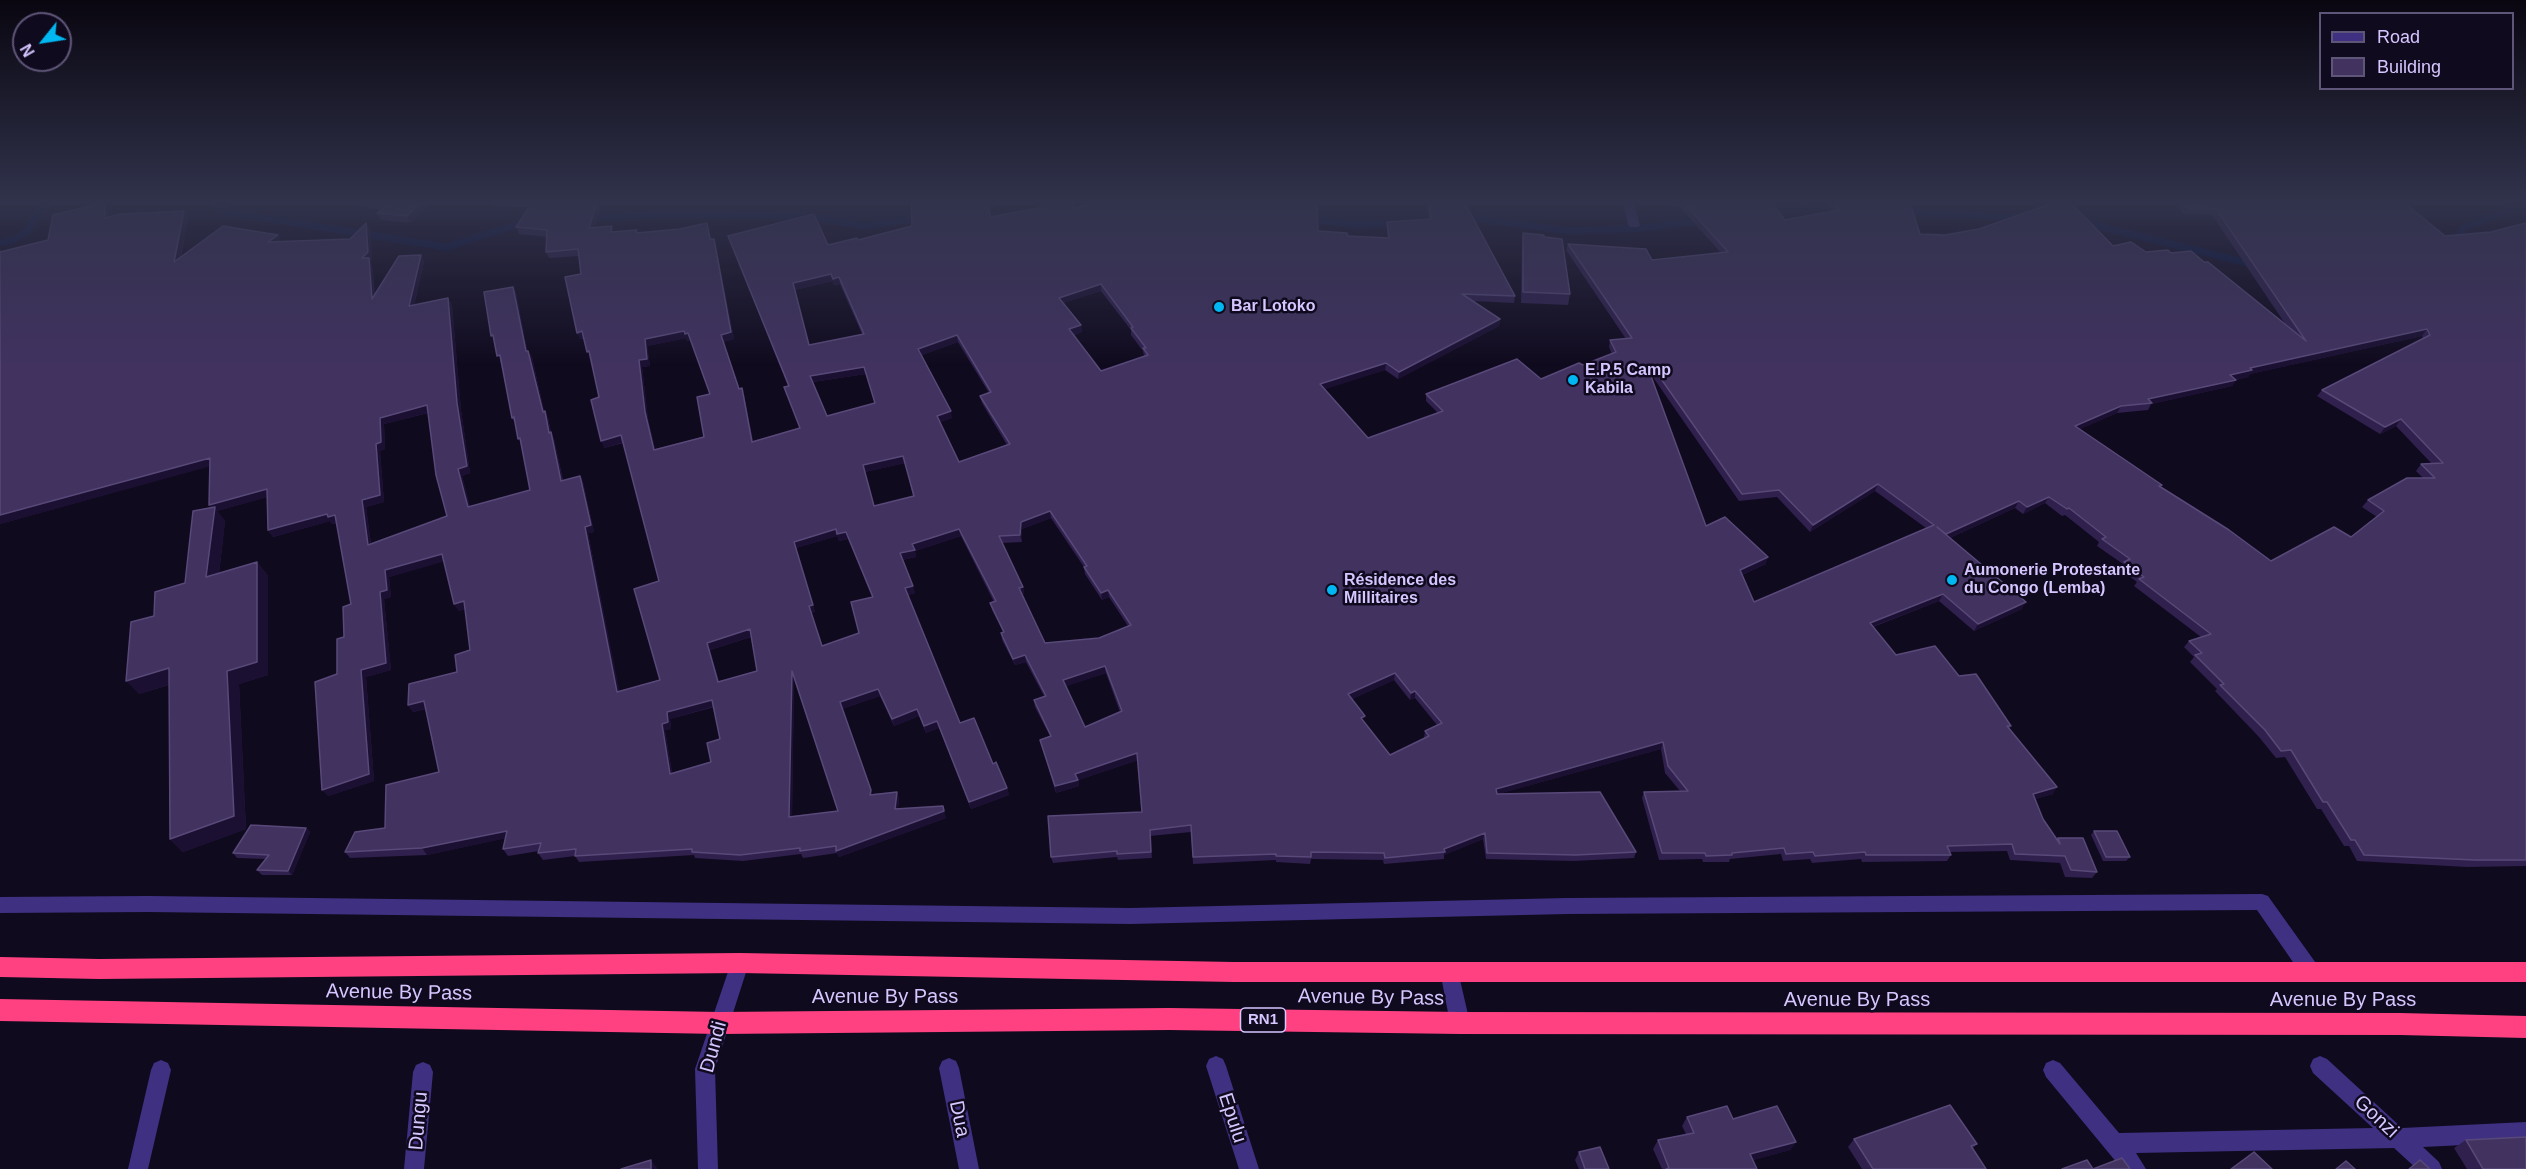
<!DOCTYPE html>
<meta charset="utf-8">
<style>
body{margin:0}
#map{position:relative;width:2526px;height:1169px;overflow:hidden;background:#100a1e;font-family:Helvetica,sans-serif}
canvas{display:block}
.legend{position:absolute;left:2319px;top:12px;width:195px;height:78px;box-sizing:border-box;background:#100a1e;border:2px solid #5f5578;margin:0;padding:8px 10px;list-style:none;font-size:18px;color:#d5c6ff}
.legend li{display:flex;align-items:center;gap:12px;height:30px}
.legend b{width:30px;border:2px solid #5f5578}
.north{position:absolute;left:12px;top:12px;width:60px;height:60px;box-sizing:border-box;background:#100a1e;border:2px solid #5f5578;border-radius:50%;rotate:240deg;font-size:16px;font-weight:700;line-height:24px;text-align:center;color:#d5c6ff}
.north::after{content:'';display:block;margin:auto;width:21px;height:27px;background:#00b7f1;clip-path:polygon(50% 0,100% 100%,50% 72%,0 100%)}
</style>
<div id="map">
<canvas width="2526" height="1169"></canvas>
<ul class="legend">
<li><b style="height:8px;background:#3f3082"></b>Road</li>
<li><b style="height:16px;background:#413260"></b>Building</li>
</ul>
<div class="north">N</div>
</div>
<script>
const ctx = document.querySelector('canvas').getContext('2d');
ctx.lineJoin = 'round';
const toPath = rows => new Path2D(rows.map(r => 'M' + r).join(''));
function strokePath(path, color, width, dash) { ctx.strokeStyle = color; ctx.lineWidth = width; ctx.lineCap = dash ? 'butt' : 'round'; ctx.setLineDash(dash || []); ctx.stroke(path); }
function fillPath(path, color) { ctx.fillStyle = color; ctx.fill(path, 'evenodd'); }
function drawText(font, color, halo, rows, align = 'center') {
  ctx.font = font + ' Helvetica,sans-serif'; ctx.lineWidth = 5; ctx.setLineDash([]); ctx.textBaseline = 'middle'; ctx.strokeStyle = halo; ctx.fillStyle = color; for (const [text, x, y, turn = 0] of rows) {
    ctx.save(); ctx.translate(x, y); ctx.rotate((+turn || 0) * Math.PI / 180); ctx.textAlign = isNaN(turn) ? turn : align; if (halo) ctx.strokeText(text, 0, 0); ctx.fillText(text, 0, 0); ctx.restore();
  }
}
strokePath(toPath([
 [212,203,232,213,446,247,529,221],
 [977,208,998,203],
 [1768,211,1805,206,1842,208],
 [1902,211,2021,218],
 [587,218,665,214,809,216,864,226,921,218],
 [1309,219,1357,225,1397,223],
 [1464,219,1482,219,1569,231,1633,229,1702,221],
 [2082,222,2256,265],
 [0,243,13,240,27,232,39,211,53,203],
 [2454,243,2463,228,2526,204]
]), '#04103c', 7);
fillPath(toPath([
 [1623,203,1634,203,1640,225,1638,227,1630,227,1628,225,1623,203],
 [2262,894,2268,896,2318,966,2320,972,2318,978,2311,981,2304,978,2257,910,1567,914,1130,924,148,912,0,913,0,897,148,896,1130,908,1567,898,2262,894],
 [740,954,747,957,749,963,715,1069,718,1169,698,1169,695,1069,731,963,733,957,740,954],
 [1449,962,1456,965,1458,971,1470,1023,1467,1030,1460,1032,1453,1030,1450,1023,1440,971,1442,965,1449,962],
 [1216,1056,1223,1059,1226,1066,1259,1169,1239,1169,1206,1066,1209,1059,1216,1056],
 [2320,1056,2327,1059,2402,1128,2526,1122,2526,1142,2423,1147,2439,1162,2442,1169,2417,1169,2394,1148,2136,1153,2146,1169,2122,1169,2046,1077,2043,1070,2046,1063,2053,1060,2060,1063,2119,1133,2373,1128,2313,1073,2310,1066,2313,1059,2320,1056],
 [949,1058,956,1061,959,1068,979,1169,959,1169,939,1068,942,1061,949,1058],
 [161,1060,168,1063,171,1070,148,1169,128,1169,151,1070,154,1063,161,1060],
 [423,1062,430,1065,433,1072,424,1169,404,1169,413,1072,416,1065,423,1062]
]), '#3f3082');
fillPath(toPath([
 [740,953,1234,962,2526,962,2526,982,1234,982,740,973,99,979,0,977,0,957,99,959,740,953],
 [0,999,720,1012,1169,1008,1460,1012,2400,1013,2526,1016,2526,1038,2400,1035,1460,1034,1169,1030,720,1034,0,1021,0,999]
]), '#ff4181');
fillPath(toPath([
 [341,203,431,203,410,223,381,220,377,213,381,210],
 [493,203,602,203,594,228,615,232,637,230,638,233,709,230,711,239,716,246,734,339,723,342,739,389,744,395,753,441,800,428,784,387,788,386,728,236,828,245,858,240,1041,207,1041,203,1072,203,1076,208,1318,231,1348,236,1388,238,1387,229,1387,222,1429,219,1427,203,1471,203,1471,205,1466,205,1515,296,1514,303,1473,301,1500,319,1499,326,1398,379,1385,370,1324,389,1368,438,1438,413,1426,401,1426,394,1541,379,1583,365,1612,354,1609,347,1610,340,1626,339,1566,250,1568,244,1652,260,1721,253,1679,206,1670,205,1670,203,1772,203,1785,220,1833,211,1829,203,1910,203,1920,234,2113,246,2146,252,2171,253,2204,262,2286,325,2212,215,2184,214,2174,203,2405,203,2445,236,2491,232,2526,223,2526,866,2467,867,2357,861,2349,846,2344,846,2321,809,2317,809,2285,757,2276,758,2259,737,2215,691,2217,689,2190,662,2194,657,2184,647,2189,641,2201,637,2134,586,2137,582,2120,569,2123,564,2097,546,2099,542,2065,515,2062,516,2045,503,2023,514,2015,508,1950,538,2022,609,1974,631,1939,601,1873,627,1896,655,1959,676,2011,726,2009,729,2053,794,2035,799,2043,819,2057,839,2058,838,2097,872,2092,878,2065,877,2060,863,2010,860,2007,851,1950,852,1951,855,1947,861,1862,862,1861,859,1812,863,1810,859,1783,861,1781,854,1730,859,1729,862,1703,862,1702,859,1659,860,1642,798,1644,792,1680,791,1665,773,1661,749,1498,794,1636,852,1634,858,1574,861,1486,859,1483,839,1444,855,1444,859,1384,864,1383,860,1311,859,1310,864,1276,862,1276,860,1193,864,1191,832,1150,836,1152,858,1118,860,1117,857,1053,863,1051,857,1142,812,1138,760,1078,780,1079,786,1056,793,1040,740,1050,736,1035,707,1034,700,1044,696,1026,662,1015,665,1002,640,1001,633,1003,632,992,610,990,603,994,602,961,536,915,551,916,557,902,560,915,593,908,595,960,723,993,764,1007,788,1009,795,971,809,939,728,926,733,919,716,894,726,880,696,842,709,872,794,897,792,899,799,898,808,946,818,839,857,837,853,803,858,801,854,743,861,695,858,694,855,579,862,575,856,543,860,538,853,539,851,508,856,503,849,506,838,427,855,350,858,345,852,385,828,439,772,426,709,413,712,408,705,457,672,470,650,465,609,459,611,454,604,444,561,389,577,391,597,384,599,391,670,366,677,374,781,328,796,337,674,351,604,337,523,332,524,330,521,273,537,268,530,267,497,217,511,225,521,219,574,257,562,268,576,268,675,239,684,246,829,183,852,170,839,169,685,139,694,154,616,185,583,211,508,209,505,209,466,0,524,0,249,2,252,48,240,108,209,109,217,188,218,181,257,282,242,350,239,370,230,372,259,370,261,372,265,375,295,421,255,424,262,414,305,448,298,452,305,461,410,470,473,462,476,470,507,530,490,521,445,516,424,512,418,501,362,500,363,513,287,516,293,527,351,528,351,532,357,544,411,548,418,551,432,554,439,563,480,580,476,583,482,594,532,588,533,619,691,660,680,659,581,623,443,604,448,599,397,591,358,584,339,580,339,581,274,579,256,549,258,546,252,547,237,519,234,516,227,530,207,494,206],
 [833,281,834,285,840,284,862,334,809,345,795,290],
 [1101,291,1131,330,1131,335,1143,351,1144,356,1101,371,1074,335,1082,332,1081,325,1063,303],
 [2422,336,2423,338,2322,390,2317,396,2380,434,2396,426,2432,464,2421,464,2416,471,2423,478,2368,500,2362,507,2377,517,2351,537,2271,561,2160,487,2162,485,2080,429,2117,413,2148,410,2151,404,2232,386,2236,380,2248,377,2250,374],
 [686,338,687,341,690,340,710,394,704,437,655,449,648,419,642,367,650,366,647,346],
 [958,342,989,393,980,396,982,403,1007,445,959,462,940,422,952,418,922,355],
 [1650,373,1739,501,1777,497,1810,532,1875,491,1926,528,1754,602,1742,575,1766,564,1706,526],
 [866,374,875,403,827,416,813,382],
 [428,413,447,516,371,544,366,507,384,502,380,451,385,449,384,424],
 [905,463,913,496,874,506,865,472],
 [1051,518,1084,567,1085,574,1102,600,1109,597,1128,626,1099,638,1045,643,1022,594,1024,594,1023,587,1002,543,1022,542,1022,529],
 [837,536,839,541,848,539,872,597,859,633,822,646,811,613,815,612,796,548],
 [751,637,757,671,719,682,710,650],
 [1106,673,1120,712,1085,727,1066,686],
 [794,679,838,811,792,816],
 [1394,680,1410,700,1415,698,1437,725,1425,731,1424,738,1390,755,1364,723,1352,699],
 [714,707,720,739,711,762,672,773,665,730,671,729,670,719],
 [1523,233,1544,237,1570,294,1568,305,1521,303,1522,244],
 [306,828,310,832,292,875,262,875,257,870,266,859,237,858,233,853],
 [2094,831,2130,857,2126,861,2103,861,2091,835],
 [1687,1117,1733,1119,1796,1142,1790,1150,1753,1160,1757,1169,1662,1169,1653,1149,1658,1140,1686,1134,1682,1126],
 [1854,1139,1977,1144,1973,1148,1986,1169,1862,1169,1848,1147],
 [2466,1140,2526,1169,2467,1169,2454,1148],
 [1579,1152,1609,1169,1579,1169,1575,1160]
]), '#2f204d');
fillPath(toPath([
 [104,203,108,209,110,224,105,218],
 [420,203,431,203,410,223,407,216],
 [597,203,602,203,592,235,589,228],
 [184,211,188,218,178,269,174,262],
 [366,223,370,230,372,259,370,261,372,265,375,306,372,299,362,258],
 [278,235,282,241,268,242],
 [714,239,716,246,734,339,723,342,721,335],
 [421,255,424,262,412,312,409,306],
 [831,274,833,281,795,290,793,283],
 [839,277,840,284,834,285,833,279],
 [1101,284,1101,291,1060,304,1059,298],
 [513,287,516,293,529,358,526,351],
 [448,298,452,305,461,410,470,473,462,476,472,514,468,507,458,469,457,403],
 [1500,319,1499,326,1398,379,1399,372],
 [1081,325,1082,332,1070,336,1069,329],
 [2427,329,2422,336,2250,374,2248,377,2236,380,2232,386,2151,404,2152,403,2148,399,2230,375,2250,368],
 [582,331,585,338,580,339,577,333],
 [684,331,688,333,690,340,687,341,686,338,647,346,650,366,642,367,648,419,657,457,654,450,645,412,639,360,645,339],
 [957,335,958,342,920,356,918,349],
 [528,351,532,357,545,416,545,411,548,418,552,440,549,433,543,412],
 [1386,363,1385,370,1320,391,1320,384],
 [864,367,866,374,812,382,810,376],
 [742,388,744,395,754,448,752,442],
 [427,405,431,412,384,424,385,449,380,451,384,502,366,507,372,552,368,545,362,500,376,444,380,418],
 [2121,406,2117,413,2072,433,2075,426],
 [951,411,952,418,939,422,937,416],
 [2401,419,2396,426,2380,434,2385,427],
 [551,432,554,439,564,488,561,481],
 [621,435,624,442,604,448,601,441],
 [903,456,905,463,865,472,863,465],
 [210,458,215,465,0,524,0,515],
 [580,476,583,482,594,532,588,533,621,699,617,692,585,527],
 [1878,484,1875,491,1810,532,1813,525],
 [267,489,272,496,217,511,225,521,217,591,206,577,214,512,209,505],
 [2049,497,2045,503,2023,514,2027,507],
 [2019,501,2015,508,1943,541,1946,534],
 [1050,511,1051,518,1022,529,1022,542,1020,535,1021,522],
 [327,514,335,515,340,522,332,524,330,521,273,537,268,530],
 [836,529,846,532,848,539,839,541,837,536,796,548,815,612,811,613,794,542],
 [959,529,961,536,915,551,916,557,902,560,900,553,912,544],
 [442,554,446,561,389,577,391,597,384,599,391,670,366,677,374,781,328,796,322,790,361,670,385,570],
 [1768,557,1766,564,1737,577,1740,570],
 [257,562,268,576,268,675,239,684,246,829,183,852,170,839,227,671],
 [913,586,915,593,907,595,905,588],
 [1023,587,1024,594,1020,595,1019,588],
 [1108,590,1109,597,1102,600,1101,593],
 [1943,594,1939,601,1866,629,1870,623],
 [464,601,468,608,459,611,454,604],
 [2026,602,2022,609,1974,631,1978,624],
 [750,629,753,636,710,650,721,689,718,682,707,643],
 [1025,655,1026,662,1015,665,1013,659],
 [1105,666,1106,673,1064,687,1063,680],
 [169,668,181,681,139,694,126,681],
 [792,671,794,677,792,823,789,817],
 [1395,673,1394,680,1348,701,1348,694],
 [878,689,880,696,842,709,873,797,870,795,840,702],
 [1415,691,1415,698,1410,700,1411,693],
 [712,700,715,706,670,719,671,729,665,730,673,780,670,774,662,724,667,712],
 [424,701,429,708,413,712,408,705],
 [917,709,919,716,894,726,892,719],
 [937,721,939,728,926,733,924,726],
 [1663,742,1661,749,1495,795,1496,789],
 [1137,753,1138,760,1078,780,1079,786,1056,793,1055,786,1075,774],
 [2057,787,2053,794,2028,801,2033,794],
 [1007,788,1009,795,971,809,969,802],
 [897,792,899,799,897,815,895,809],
 [943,806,946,818,839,857,836,851],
 [306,828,310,832,292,875,288,871],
 [507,831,512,837,427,855,422,848],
 [1485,833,1483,839,1444,855,1444,849],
 [1796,1142,1790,1150,1745,1162,1750,1154],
 [651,1160,658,1169,651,1169]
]), '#1b1032');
const building = toPath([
 [101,203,104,203,105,218,121,214,184,211,174,262,223,226,278,235,268,242,350,239,366,223,368,252,362,258,369,258,372,299,399,256,421,255,409,306,448,298,457,403,467,466,458,469,468,507,530,490,520,438,518,439,514,417,512,418,500,355,497,356,493,335,491,336,484,292,513,287,526,351,528,351,543,412,545,411,549,433,551,432,561,481,580,476,591,525,585,527,617,692,660,680,634,589,659,581,621,435,601,441,591,400,599,397,589,351,587,352,582,331,577,333,565,277,581,274,578,249,546,252,547,230,516,227,532,203,597,203,589,228,612,226,611,232,637,230,636,233,680,229,707,223,710,239,714,239,731,332,721,335,739,389,742,388,752,442,800,428,784,387,789,386,728,236,814,214,828,245,857,238,858,240,912,226,911,203,987,203,991,217,1044,207,1041,203,1072,203,1076,208,1093,203,1317,203,1318,231,1347,233,1348,236,1389,238,1387,222,1431,219,1429,203,1465,203,1515,296,1462,294,1500,319,1399,372,1386,363,1320,384,1368,438,1443,411,1426,394,1517,359,1541,379,1579,363,1583,365,1616,352,1610,340,1632,338,1568,244,1646,249,1652,260,1728,252,1684,203,1772,203,1785,220,1838,210,1835,203,1910,203,1920,234,1945,235,1979,229,2053,203,2071,203,2113,246,2131,242,2146,252,2168,250,2171,253,2191,251,2204,262,2208,262,2306,341,2216,209,2188,208,2183,203,2405,203,2445,236,2491,232,2526,223,2526,860,2475,860,2364,855,2355,840,2351,840,2327,802,2323,802,2291,750,2281,751,2265,730,2220,685,2224,684,2195,655,2202,653,2189,641,2211,634,2139,579,2144,577,2124,562,2130,559,2102,539,2106,537,2069,508,2067,509,2049,497,2027,507,2019,501,1946,534,1937,527,2026,602,1978,624,1943,594,1870,623,1896,655,1935,646,1959,676,1976,674,2011,726,2007,726,2057,787,2033,794,2043,819,2060,844,2058,838,2083,838,2097,872,2071,870,2065,856,2015,854,2012,844,1947,846,1951,855,1866,855,1865,852,1815,856,1813,852,1786,854,1784,848,1732,853,1732,855,1706,856,1705,853,1662,853,1644,792,1688,791,1668,766,1663,742,1496,789,1497,794,1600,792,1636,852,1576,855,1487,853,1485,833,1444,849,1445,852,1385,858,1384,853,1311,852,1311,857,1276,856,1276,854,1193,857,1191,825,1150,830,1151,852,1117,854,1117,851,1051,857,1048,816,1142,812,1137,753,1075,774,1078,780,1055,786,1040,740,1051,736,1034,700,1046,696,1025,655,1013,659,1001,633,1004,632,990,603,996,601,959,529,912,544,915,550,900,553,913,586,905,588,960,723,974,718,993,764,996,762,1007,788,969,802,937,721,924,726,917,709,892,719,878,689,840,702,871,790,870,795,897,792,895,809,943,806,944,811,836,851,836,846,800,851,800,848,740,855,692,852,692,849,575,856,576,849,538,853,541,843,503,849,507,831,422,848,345,852,355,832,385,828,386,785,439,772,424,701,408,705,409,684,457,672,455,655,470,650,464,601,454,604,442,554,385,570,387,590,380,592,386,663,361,670,369,774,322,790,315,682,337,674,337,639,344,637,343,607,351,604,335,515,328,517,327,514,268,530,267,489,209,505,210,458,0,515,0,252,48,240,53,215,101,203],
 [831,274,833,279,839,277,864,334,809,345,793,283,831,274],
 [1101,284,1133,327,1131,328,1146,348,1143,348,1148,355,1101,371,1069,329,1081,325,1059,298,1101,284],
 [2427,329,2430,335,2322,390,2385,427,2401,419,2443,463,2421,464,2435,478,2407,478,2368,500,2384,511,2351,537,2334,527,2271,561,2229,530,2159,486,2162,485,2075,426,2121,406,2152,403,2148,399,2236,380,2230,375,2252,370,2250,368,2427,329],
 [684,331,685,334,688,333,710,394,697,397,704,437,654,450,645,412,639,360,647,359,645,339,684,331],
 [957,335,991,392,980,396,1010,444,959,462,937,416,951,411,918,349,957,335],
 [1652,366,1742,494,1779,490,1813,525,1878,484,1934,525,1754,602,1740,570,1768,557,1725,517,1706,526,1648,368,1652,366],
 [864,367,875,403,827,416,810,376,864,367],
 [427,405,436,475,447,516,368,545,362,500,380,495,376,444,381,442,380,418,427,405],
 [903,456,914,496,874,506,863,465,903,456],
 [1050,511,1087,566,1084,567,1101,593,1108,590,1131,625,1099,638,1045,643,1019,588,1023,587,999,536,1020,535,1021,522,1050,511],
 [836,529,837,534,846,532,873,597,851,602,859,633,822,646,809,606,813,605,794,542,836,529],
 [750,629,757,671,718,682,707,643,750,629],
 [1105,666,1122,711,1085,727,1063,680,1105,666],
 [792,671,838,811,789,817,792,671],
 [1395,673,1411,693,1415,691,1442,723,1425,731,1429,736,1390,755,1361,718,1365,716,1348,694,1395,673],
 [712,700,720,739,707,743,711,762,670,774,662,724,668,722,667,712,712,700],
 [378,203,420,203,407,216,377,213,387,205,378,203],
 [1523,233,1544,235,1544,237,1562,239,1570,294,1523,292,1523,233],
 [215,507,206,577,257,562,257,662,227,671,234,816,170,839,169,668,126,681,131,622,154,616,155,592,185,583,193,511,215,507],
 [251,825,306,828,288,871,257,870,269,855,233,853,251,825],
 [2094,831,2117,831,2130,857,2106,857,2094,831],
 [1950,1105,1977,1144,1971,1146,1986,1169,1873,1169,1854,1139,1950,1105],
 [1727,1106,1733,1119,1777,1106,1796,1142,1750,1154,1757,1169,1666,1169,1669,1168,1658,1140,1694,1133,1687,1117,1727,1106],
 [2526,1137,2526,1169,2483,1169,2466,1140,2526,1137],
 [1600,1147,1609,1169,1585,1169,1579,1152,1600,1147],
 [2254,1152,2272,1169,2231,1169,2254,1152],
 [2122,1158,2130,1169,2093,1169,2122,1158],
 [651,1160,651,1169,621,1169,651,1160],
 [2087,1160,2093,1169,2062,1169,2087,1160],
 [2420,1160,2430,1169,2409,1169,2420,1160],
 [2346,1161,2355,1169,2336,1169,2346,1161]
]);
fillPath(building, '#413260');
strokePath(building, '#584979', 1.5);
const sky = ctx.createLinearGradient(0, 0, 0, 367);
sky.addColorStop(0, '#090610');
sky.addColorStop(0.55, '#31334c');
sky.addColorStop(1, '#31334c00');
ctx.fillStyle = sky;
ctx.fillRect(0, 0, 2526, 367);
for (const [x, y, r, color] of [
 [1219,307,6,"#00b7f1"],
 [1573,380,6,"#00b7f1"],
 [1952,580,6,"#00b7f1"],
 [1332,590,6,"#00b7f1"]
]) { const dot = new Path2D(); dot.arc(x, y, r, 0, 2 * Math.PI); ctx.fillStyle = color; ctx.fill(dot); strokePath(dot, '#100a1e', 2); }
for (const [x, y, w] of [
 [1263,1020,45]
]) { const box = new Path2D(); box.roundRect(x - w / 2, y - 12, w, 24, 4.5); ctx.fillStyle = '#100a1e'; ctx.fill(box); strokePath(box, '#d5c6ff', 1.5); }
drawText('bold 15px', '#d5c6ff', null, [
 ["RN1",1263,1020]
]);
drawText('bold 16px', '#d5c6ff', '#100a1e', [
 ["Bar Lotoko",1231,307],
 ["E.P.5 Camp",1585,371],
 ["Kabila",1585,389],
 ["Aumonerie Protestante",1964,571],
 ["du Congo (Lemba)",1964,589],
 ["Résidence des",1344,581],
 ["Millitaires",1344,599]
], 'left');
drawText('20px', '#d5c6ff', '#100a1e', [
 ["Avenue By Pass",399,993,1],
 ["Avenue By Pass",885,997],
 ["Avenue By Pass",1371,998,1],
 ["Avenue By Pass",1857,1000],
 ["Avenue By Pass",2343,1000],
 ["Dundi",714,1047,-75],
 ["Gonzi",2376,1117,43],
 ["Epulu",1232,1118,72],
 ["Dua",959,1119,78],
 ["Dungu",419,1121,-85]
]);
</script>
